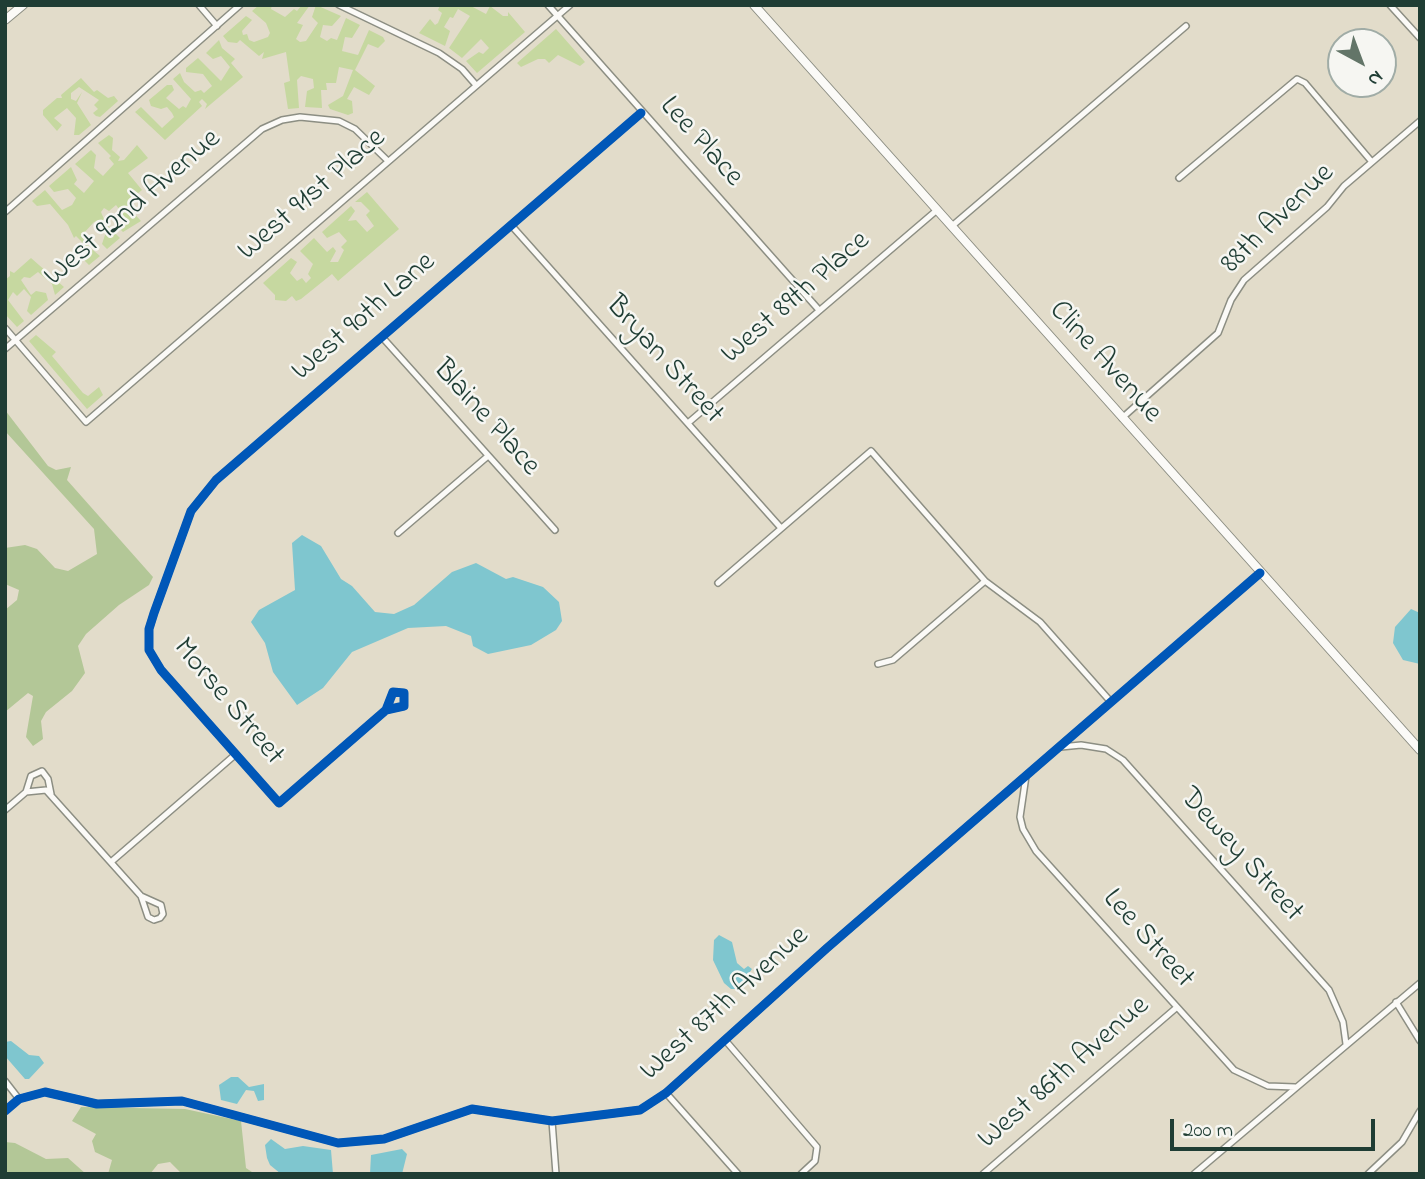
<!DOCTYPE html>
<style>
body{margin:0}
#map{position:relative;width:1425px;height:1179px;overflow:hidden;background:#e2dcca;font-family:"Indie Flower",sans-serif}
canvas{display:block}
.frame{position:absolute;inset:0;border:7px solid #1f3d34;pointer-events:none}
.north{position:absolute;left:1327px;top:28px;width:70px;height:70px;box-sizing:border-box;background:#f6f6f2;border:2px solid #a0aca6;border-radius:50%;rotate:139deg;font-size:19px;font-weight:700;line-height:28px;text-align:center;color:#1f3d34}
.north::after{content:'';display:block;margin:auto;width:24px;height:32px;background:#637568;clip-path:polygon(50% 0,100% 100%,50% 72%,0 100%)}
.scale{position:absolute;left:1170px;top:1119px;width:205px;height:32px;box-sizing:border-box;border:4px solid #1f3d34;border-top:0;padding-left:9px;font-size:21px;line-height:24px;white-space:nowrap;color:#1f3d34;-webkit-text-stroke:5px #f6f6f2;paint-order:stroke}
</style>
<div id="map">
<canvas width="1425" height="1179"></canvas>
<div class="frame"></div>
<div class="north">N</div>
<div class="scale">200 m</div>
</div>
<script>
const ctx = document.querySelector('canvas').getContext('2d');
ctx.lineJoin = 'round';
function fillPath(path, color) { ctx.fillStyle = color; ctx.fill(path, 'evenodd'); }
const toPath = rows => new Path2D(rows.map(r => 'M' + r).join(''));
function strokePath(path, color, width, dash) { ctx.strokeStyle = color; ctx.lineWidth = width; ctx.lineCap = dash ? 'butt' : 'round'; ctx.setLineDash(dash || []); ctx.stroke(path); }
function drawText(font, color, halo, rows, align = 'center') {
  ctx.font = font + ' "Indie Flower",sans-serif'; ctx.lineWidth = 5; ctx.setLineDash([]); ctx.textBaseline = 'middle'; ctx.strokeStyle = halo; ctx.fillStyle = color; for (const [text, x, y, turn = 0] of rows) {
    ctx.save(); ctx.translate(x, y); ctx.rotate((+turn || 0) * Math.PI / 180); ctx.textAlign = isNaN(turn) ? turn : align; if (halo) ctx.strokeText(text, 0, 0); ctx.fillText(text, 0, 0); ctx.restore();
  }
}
fillPath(toPath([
 [259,5,272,5,271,9,285,17,294,9,297,11,301,6,310,5,297,23,303,25,296,39,300,42,306,41,318,23,312,17,316,5,341,16,332,26,323,25,320,37,327,41,331,38,337,40,346,18,360,25,352,38,345,37,342,51,358,55,369,30,383,37,385,41,378,48,368,44,355,70,375,86,369,95,354,87,347,99,352,101,353,113,348,115,330,109,328,105,343,96,353,70,339,67,336,83,326,83,327,90,321,90,322,108,305,107,307,91,314,88,313,79,301,76,297,80,299,108,288,109,284,83,290,81,286,52,262,59,264,52,259,56,240,40,237,43,228,42,223,36,246,16,252,20,242,31,243,35,247,34,249,40,254,42,268,37,270,33,266,23,252,11],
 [440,5,469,5,486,14,490,6,503,16,508,16,508,12,525,32,477,73,466,61,479,52,483,54,489,48,481,39,462,58,449,48,470,16,458,9,453,18,450,17,444,27,450,31,445,46,419,33,430,19,435,25,438,23,442,13,438,10],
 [556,29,585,62,580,66,558,55,549,63,545,59,538,59,521,67,517,63],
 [219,40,222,48,235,59,231,63,243,77,205,109,207,104,202,99,199,102,202,106,165,140,135,112,141,107,162,128,174,117,172,113,167,107,161,109,151,106,149,100,167,85,172,85,174,90,166,98,179,109,183,106,186,108,191,99,173,79,180,73,184,82,195,92,201,90,204,93,212,86,203,74,186,72,186,68,198,58,221,81,230,67,221,56,213,59,206,53],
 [81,78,94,92,97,90,108,98,114,96,118,101,100,117,96,116,93,113,98,109,94,105,99,100,79,87,71,93,71,99,76,101,82,92,77,103,91,125,79,135,74,135,76,118,67,108,54,118,62,125,57,131,43,115,43,110,57,98,62,98,61,95],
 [109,135,113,138,112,150,120,157,118,161,124,160,137,145,148,158,128,173,142,190,137,194,133,190,130,193,132,201,127,206,141,221,123,232,120,229,122,213,116,205,109,211,104,208,101,212,106,224,120,238,107,249,102,244,106,232,97,221,94,222,83,234,87,245,100,256,89,265,84,260,86,246,76,236,74,238,68,225,50,204,37,206,32,201,45,190,62,210,72,205,76,198,68,189,54,192,49,186,71,167,77,180,74,184,84,193,94,181,75,164,91,150,96,155,94,168,103,176,114,164,109,158,111,156,98,143],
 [367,192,399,229,338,281,332,274,301,299,296,301,292,296,286,301,275,300,275,295,263,283,291,258,297,262,290,273,297,281,302,278,306,283,311,278,308,274,313,264,300,251,314,238,327,252,333,247,336,251,330,262,338,262,344,250,341,247,347,241,339,232,327,238,322,232,351,206,355,211,348,221,356,220,367,232,374,226,366,215,370,211,361,202,355,202],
 [31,258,64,287,55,295,52,284,38,272,30,278,24,277,21,280,31,295,36,291,46,293,48,300,31,315,27,311,31,297,24,289,17,296,13,292,8,300,24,321,17,327,5,314,5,280,10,276,10,271,14,273],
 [36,335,56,352,52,356,83,393,88,396,99,387,103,395,87,409,29,341]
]), '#c6d8a0');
fillPath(toPath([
 [5,410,48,466,56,470,71,467,67,480,153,577,149,585,119,605,86,634,78,646,85,673,72,691,46,712,41,721,43,739,33,746,26,737,33,696,28,693,5,712,5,610,17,600,19,590,5,584,5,548,25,545,37,549,55,568,68,571,97,554,94,529,5,431],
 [81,1107,185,1109,241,1121,246,1168,255,1174,182,1174,170,1162,158,1164,150,1174,108,1174,112,1160,95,1152,92,1141,96,1134,72,1121],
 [5,1142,15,1143,46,1159,68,1158,86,1174,5,1174]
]), '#b3c797');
fillPath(toPath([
 [302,535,321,546,341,579,352,586,375,612,394,614,414,605,452,572,476,563,506,579,513,577,543,587,559,602,562,621,556,630,531,645,488,654,473,646,471,636,446,626,408,628,352,652,323,688,297,705,273,672,265,643,251,622,259,610,295,590,292,543],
 [1411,609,1420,613,1420,664,1403,660,1393,643,1395,627],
 [719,935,732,942,737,963,744,969,748,966,752,969,738,989,731,989,724,983,713,960,714,940],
 [11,1041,29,1055,39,1056,44,1063,29,1079,25,1079,5,1056,5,1042],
 [231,1077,238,1077,249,1087,264,1084,264,1100,258,1101,254,1091,246,1090,237,1104,221,1100,219,1085],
 [271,1139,285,1149,303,1146,331,1150,333,1174,281,1174,270,1165,267,1158,265,1145],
 [402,1149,407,1154,402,1174,370,1174,371,1155]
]), '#7fc6cf');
const street = toPath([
 [199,5,217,26],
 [339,5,439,53,462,69,476,85],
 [548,5,819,310],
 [1390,5,1420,38],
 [1179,178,1297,79,1305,83,1372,162],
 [5,212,240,5],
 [511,225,781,528],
 [952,226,1186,26],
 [5,328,86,422,570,5],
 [382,337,555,530],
 [5,349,262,129,282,120,300,117,339,121,355,129,388,161],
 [1122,418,1218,333,1231,300,1244,280,1327,207,1344,186,1420,121],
 [688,423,937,210],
 [398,533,488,456],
 [718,583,871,451,985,581,1040,622,1111,702],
 [878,664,893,660,985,581],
 [386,710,393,692,404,693,404,706,386,710,279,803,161,670,149,650,149,629,154,613,191,511,216,480,641,113],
 [1061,747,1081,745,1106,749,1123,760,1329,990,1343,1022,1346,1044],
 [1026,776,1020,817,1023,829,1036,851,1234,1070,1268,1086,1295,1087],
 [26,792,31,776,42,771,48,779,51,794],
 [5,810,26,792,46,790,141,896,148,917,154,920,160,918,163,914,161,905,141,896],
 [111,862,236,754],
 [1396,1002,1420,1041],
 [725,1040,817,1147,815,1161,801,1174],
 [5,1081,19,1099],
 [666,1093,738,1174],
 [5,1111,19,1099,45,1092,97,1104,182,1101,338,1143,384,1139,472,1109,552,1121,640,1110,666,1093,827,948,1260,573],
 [552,1121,556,1174],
 [983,1174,1176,1008],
 [1194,1174,1420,983],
 [1368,1174,1402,1142,1420,1111]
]);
const secondary = toPath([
 [754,5,1420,750],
 [5,20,23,5]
]);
strokePath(street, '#8c8e83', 8);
strokePath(secondary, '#8c8e83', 10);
strokePath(street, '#fbfaf7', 5);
strokePath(secondary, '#fbfaf7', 8);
strokePath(toPath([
 [386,710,393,692,404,693,404,706,386,710,279,803,161,670,149,650,149,629,154,613,191,511,216,480,641,113],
 [5,1111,19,1099,45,1092,97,1104,182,1101,338,1143,384,1139,472,1109,552,1121,640,1110,666,1093,827,948,1260,573]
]), '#0057b8', 9);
drawText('30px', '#1f3d34', '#f6f6f2', [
 ["Lee Place",700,143,48],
 ["West 91st Place",313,196,-41],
 ["West 92nd Avenue",134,209,-41],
 ["88th Avenue",1279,220,-44],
 ["West 89th Place",797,299,-41],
 ["West 90th Lane",365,318,-41],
 ["Bryan Street",663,361,48],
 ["Cline Avenue",1104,363,48],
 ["Blaine Place",485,419,48],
 ["Morse Street",227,703,50],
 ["Dewey Street",1240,856,48],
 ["Lee Street",1147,940,48],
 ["West 87th Avenue",726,1005,-42],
 ["West 86th Avenue",1065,1074,-41]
]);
</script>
